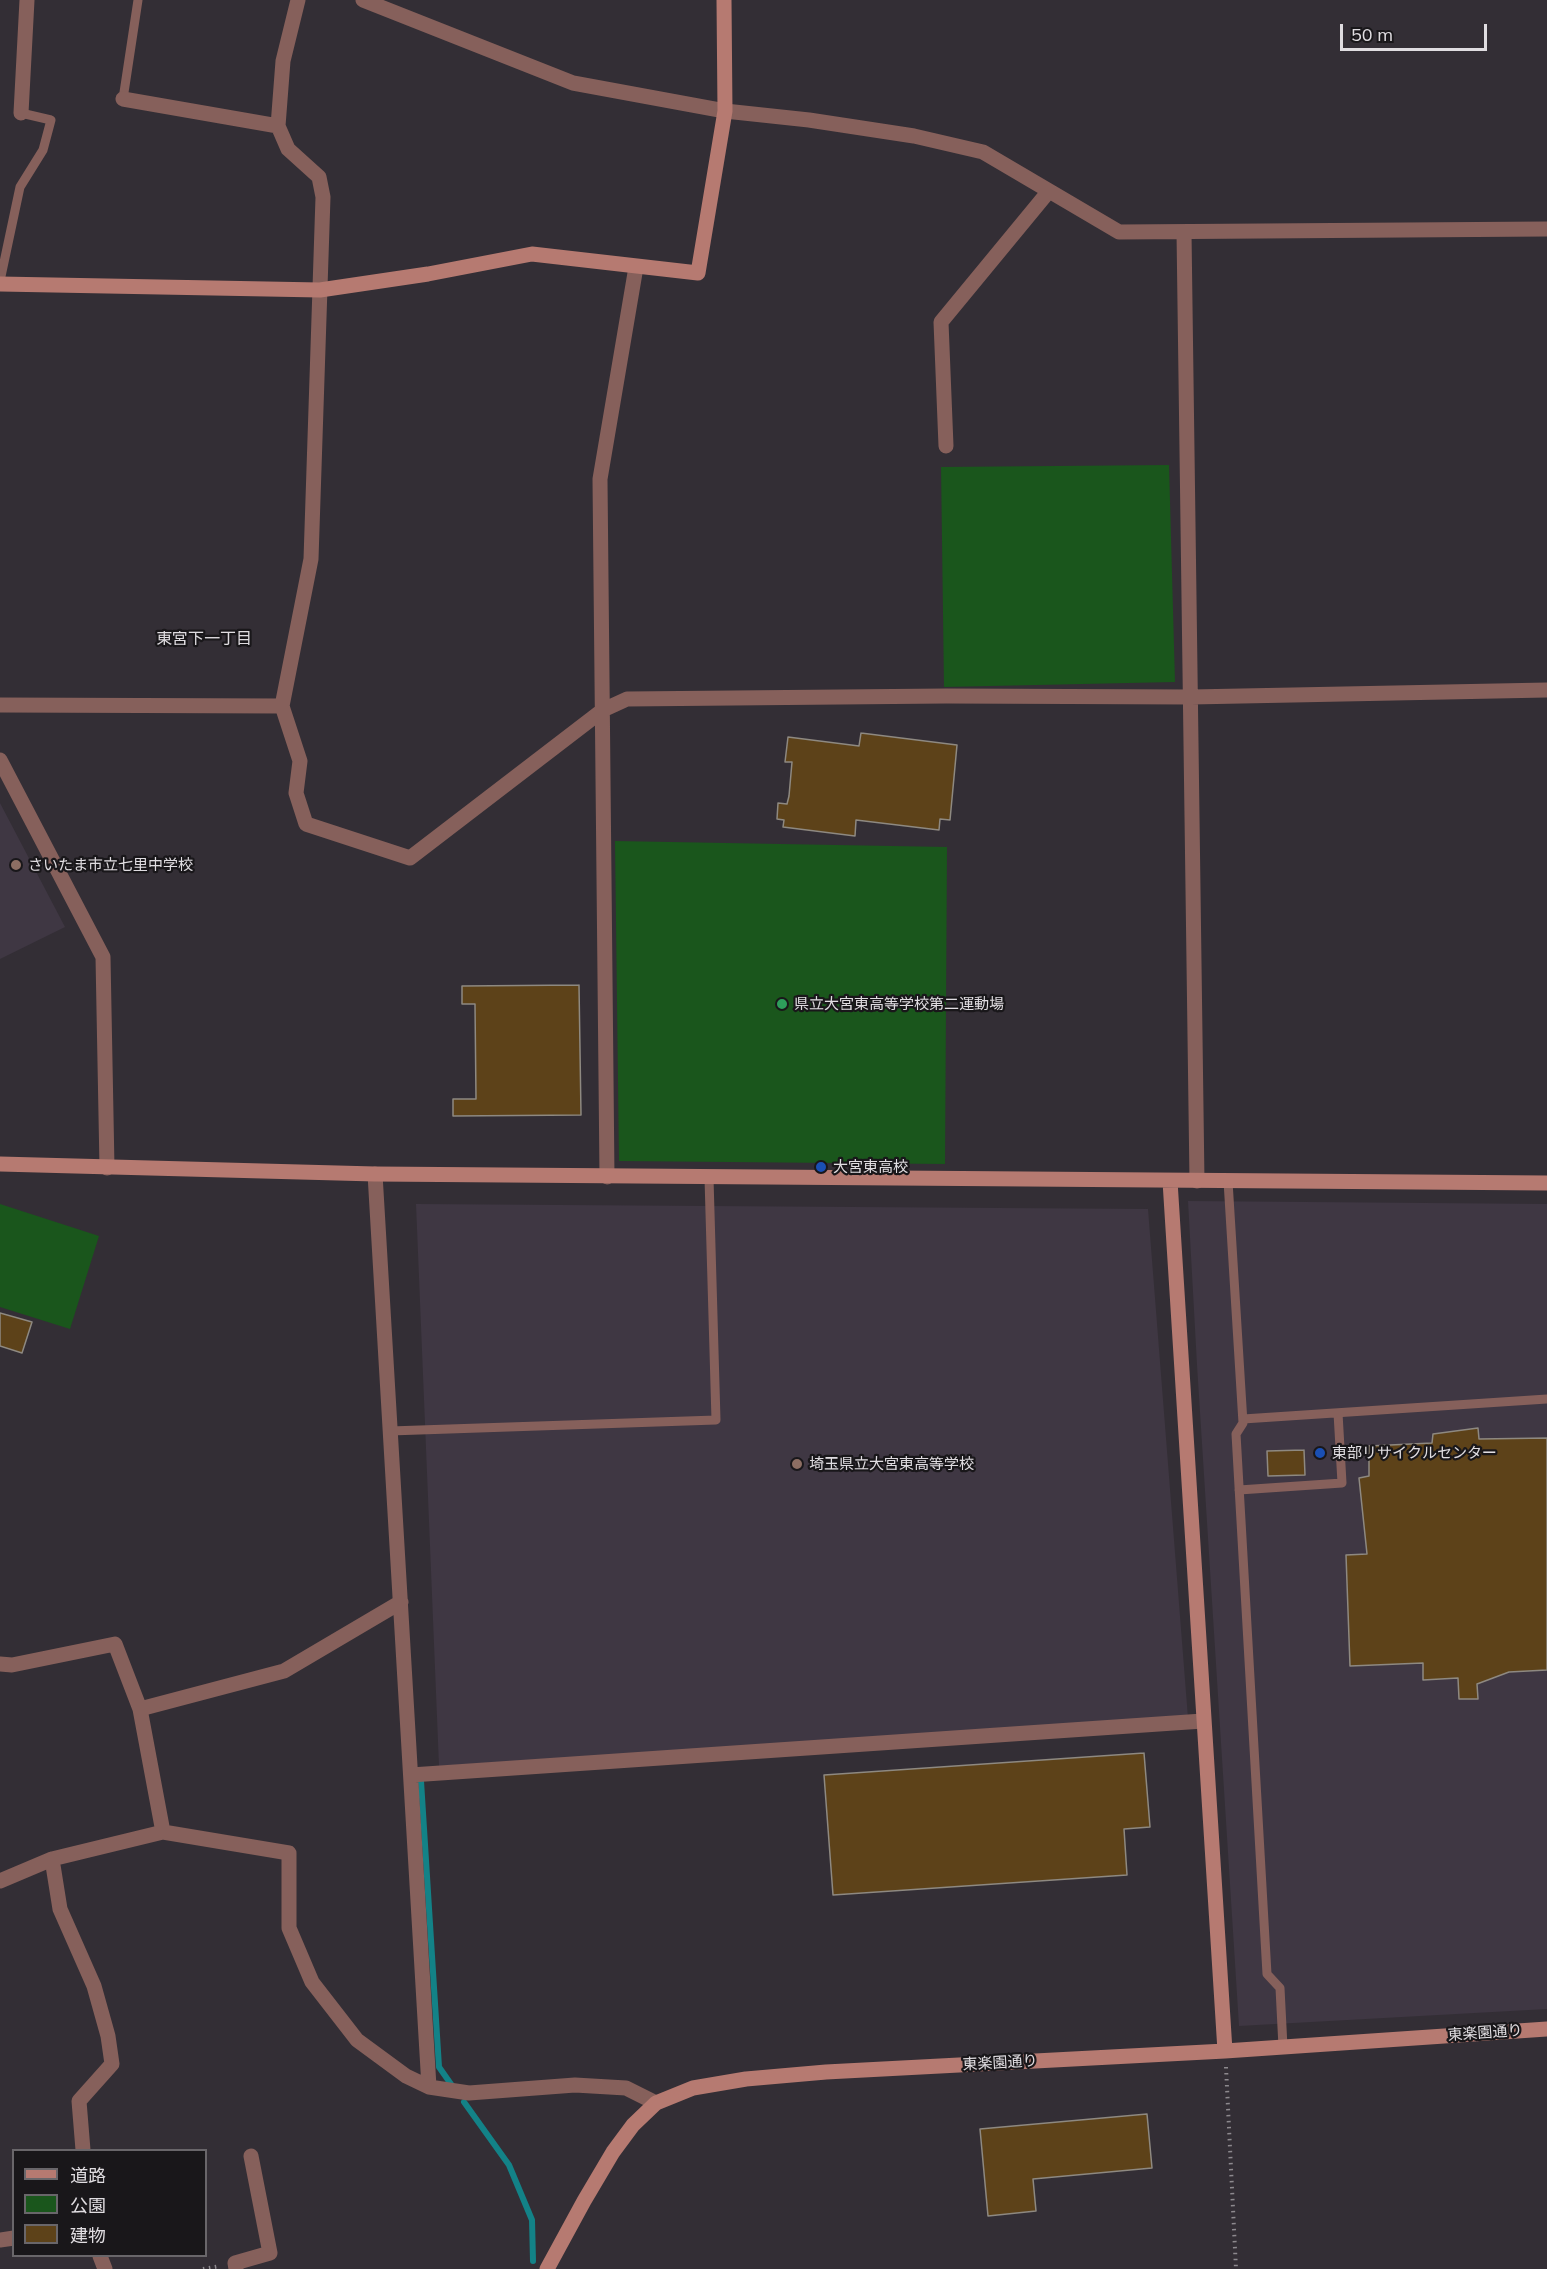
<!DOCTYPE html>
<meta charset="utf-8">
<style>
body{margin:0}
#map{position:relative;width:1547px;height:2269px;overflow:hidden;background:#332e35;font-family:Mulish,"Noto Sans JP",sans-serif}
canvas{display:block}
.legend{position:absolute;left:12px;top:2149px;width:195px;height:108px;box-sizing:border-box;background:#19171a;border:2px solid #69666a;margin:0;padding:8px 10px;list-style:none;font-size:18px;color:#e0dde1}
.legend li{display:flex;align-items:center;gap:12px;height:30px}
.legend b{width:30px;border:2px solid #69666a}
.scale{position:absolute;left:1340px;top:24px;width:147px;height:27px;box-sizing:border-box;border:3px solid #e0dde1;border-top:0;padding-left:8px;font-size:18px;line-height:21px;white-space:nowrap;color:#e0dde1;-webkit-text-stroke:4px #19171a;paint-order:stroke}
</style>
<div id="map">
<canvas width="1547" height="2269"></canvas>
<ul class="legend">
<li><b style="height:8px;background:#b67a71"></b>道路</li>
<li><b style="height:16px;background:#1a561c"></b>公園</li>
<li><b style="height:16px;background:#5d4219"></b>建物</li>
</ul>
<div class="scale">50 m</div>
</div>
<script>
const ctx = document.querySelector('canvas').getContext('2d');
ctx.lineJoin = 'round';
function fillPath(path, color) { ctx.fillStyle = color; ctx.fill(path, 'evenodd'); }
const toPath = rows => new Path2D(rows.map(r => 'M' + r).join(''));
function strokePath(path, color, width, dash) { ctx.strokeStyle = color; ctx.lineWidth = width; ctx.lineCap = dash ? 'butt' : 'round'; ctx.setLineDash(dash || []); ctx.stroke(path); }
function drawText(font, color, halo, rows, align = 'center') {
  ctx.font = font + ' Mulish,"Noto Sans JP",sans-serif'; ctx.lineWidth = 4.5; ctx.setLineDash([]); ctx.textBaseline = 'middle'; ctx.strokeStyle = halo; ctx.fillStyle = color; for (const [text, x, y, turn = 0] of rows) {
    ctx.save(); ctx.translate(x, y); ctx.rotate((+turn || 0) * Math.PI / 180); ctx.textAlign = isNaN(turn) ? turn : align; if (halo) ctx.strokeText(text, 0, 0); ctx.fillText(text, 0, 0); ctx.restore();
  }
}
fillPath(toPath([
 [0,803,65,927,0,959],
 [1188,1201,1547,1204,1547,2009,1239,2026,1197,1365],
 [416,1204,1148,1209,1188,1718,439,1766]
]), '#3f3743');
fillPath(toPath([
 [1169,465,1175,682,944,687,941,467],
 [615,841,947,847,945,1164,619,1161],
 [0,1204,99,1236,70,1329,0,1307]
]), '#1a561c');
strokePath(toPath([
 [421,1781,439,2067,453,2087],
 [464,2102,509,2165,532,2220,533,2261]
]), '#138287', 6);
const building = toPath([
 [861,733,957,745,950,820,940,819,939,830,856,820,855,836,783,827,784,820,777,819,778,803,787,804,789,796,792,762,785,762,788,737,859,746,861,733],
 [579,985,581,1115,453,1116,453,1099,476,1099,475,1004,462,1004,462,986,579,985],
 [0,1313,32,1322,22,1353,0,1346,0,1313],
 [1478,1428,1479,1439,1547,1438,1547,1670,1509,1672,1477,1684,1478,1699,1459,1699,1458,1678,1423,1680,1423,1663,1350,1666,1346,1555,1367,1554,1359,1478,1369,1476,1369,1446,1432,1443,1433,1434,1478,1428],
 [1304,1450,1305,1475,1268,1476,1267,1451,1304,1450],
 [1144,1753,1150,1827,1124,1829,1127,1875,833,1895,824,1775,1144,1753],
 [1147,2114,1152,2168,1033,2179,1036,2211,988,2216,980,2129,1147,2114]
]);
fillPath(building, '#5d4219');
strokePath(building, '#8e8981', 1.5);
strokePath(toPath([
 [1226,2067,1236,2269],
 [203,2269,220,2266]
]), '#8d898e', 4, [1.5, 4.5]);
strokePath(toPath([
 [123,99,138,0],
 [0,281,20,187,43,150,51,120,21,113],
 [1228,1181,1243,1423,1236,1434,1267,1974,1280,1988,1283,2047],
 [1243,1419,1547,1399],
 [390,1431,716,1420,709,1178],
 [1239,1490,1342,1483,1338,1413]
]), '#86605b', 9);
strokePath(toPath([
 [363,0,573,83,725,111,809,120,914,136,983,152,1119,232,1547,229],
 [123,99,278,126],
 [21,113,27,0],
 [1184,232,1197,1181],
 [946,446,941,322,1049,191],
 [0,705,282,706,311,559,323,197,319,177,288,149,278,126,283,61,298,0],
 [282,706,300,761,296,793,306,824,410,858,603,710,627,699,946,696,1191,697,1547,690],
 [0,760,103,957,107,1168],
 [375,1174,429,2087],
 [607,1177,600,479,636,267],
 [0,1664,12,1665,115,1644,140,1709,163,1832],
 [140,1709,284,1671,401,1602],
 [411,1775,1203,1721],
 [52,1859,60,1909,94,1986,108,2036,112,2064,79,2101,83,2150],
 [0,1881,52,1859,163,1832,289,1853,289,1928,312,1982,357,2040,406,2076,429,2087,469,2093,575,2085,626,2088,656,2103],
 [0,2240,14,2238],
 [100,2256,105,2269],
 [236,2269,235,2263,270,2253,251,2156]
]), '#86605b', 15);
strokePath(toPath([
 [0,284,320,290,428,274,532,254,698,273,725,111,724,0],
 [0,1164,375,1174,1547,1183],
 [1170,1181,1225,2051],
 [547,2269,584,2201,613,2152,633,2125,656,2103,693,2088,746,2079,826,2072,1225,2051,1547,2029]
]), '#b67a71', 15);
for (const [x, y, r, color] of [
 [16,865,6,"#8d6e63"],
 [782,1004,6,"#2e9e5b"],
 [821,1167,6,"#1a4fb4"],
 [1320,1453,6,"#1a4fb4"],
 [797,1464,6,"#8d6e63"]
]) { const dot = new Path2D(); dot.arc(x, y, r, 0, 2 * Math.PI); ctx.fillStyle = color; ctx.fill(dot); strokePath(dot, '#19171a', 2); }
drawText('15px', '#e0dde1', '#19171a', [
 ["さいたま市立七里中学校",28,865],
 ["県立大宮東高等学校第二運動場",794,1004],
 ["大宮東高校",833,1167],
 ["東部リサイクルセンター",1332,1453],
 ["埼玉県立大宮東高等学校",809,1464]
], 'left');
drawText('15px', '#e0dde1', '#19171a', [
 ["東楽園通り",1485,2033,-4],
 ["東楽園通り",1000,2063,-3]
]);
drawText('16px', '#e0dde1', '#19171a', [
 ["東宮下一丁目",204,639]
]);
</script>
